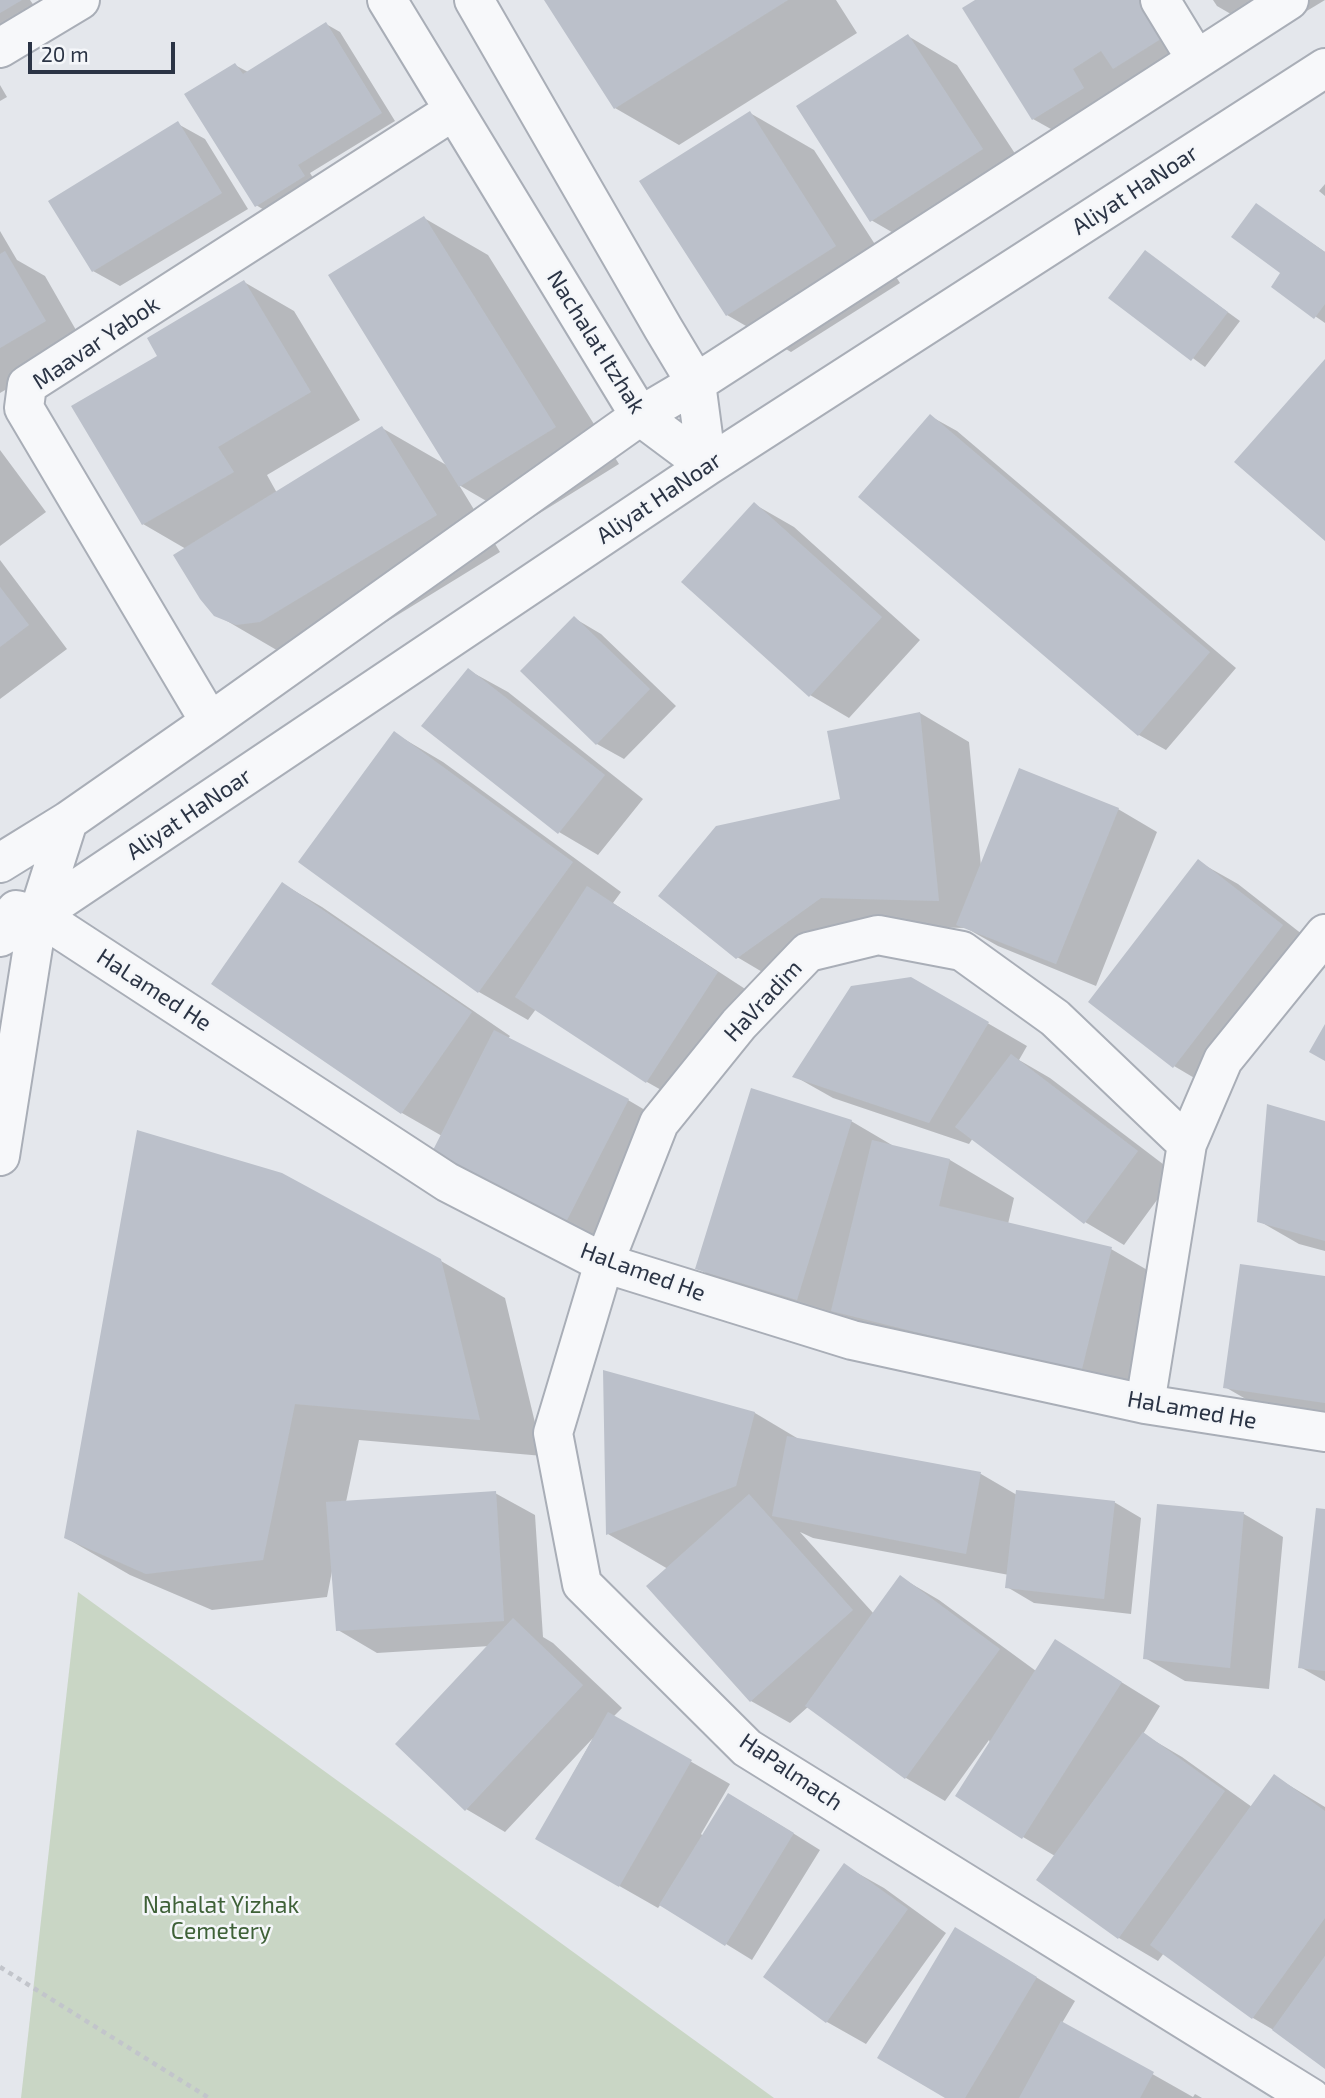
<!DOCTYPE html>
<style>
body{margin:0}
#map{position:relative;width:1325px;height:2098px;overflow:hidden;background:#e4e7ec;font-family:"Exo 2",sans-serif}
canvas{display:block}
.scale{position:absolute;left:28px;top:42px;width:147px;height:32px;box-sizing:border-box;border:4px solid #2b3445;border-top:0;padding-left:9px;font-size:21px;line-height:24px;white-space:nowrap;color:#2b3445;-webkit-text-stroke:5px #f4f6f9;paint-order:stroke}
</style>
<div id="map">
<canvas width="1325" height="2098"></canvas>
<div class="scale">20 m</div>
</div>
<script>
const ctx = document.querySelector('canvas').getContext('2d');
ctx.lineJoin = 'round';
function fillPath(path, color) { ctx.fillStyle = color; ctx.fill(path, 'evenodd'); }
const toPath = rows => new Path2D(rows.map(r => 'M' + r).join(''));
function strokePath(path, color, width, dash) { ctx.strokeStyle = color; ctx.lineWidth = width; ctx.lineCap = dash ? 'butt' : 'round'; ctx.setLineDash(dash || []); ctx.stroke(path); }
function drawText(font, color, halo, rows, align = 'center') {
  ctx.font = font + ' "Exo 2",sans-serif'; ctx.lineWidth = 5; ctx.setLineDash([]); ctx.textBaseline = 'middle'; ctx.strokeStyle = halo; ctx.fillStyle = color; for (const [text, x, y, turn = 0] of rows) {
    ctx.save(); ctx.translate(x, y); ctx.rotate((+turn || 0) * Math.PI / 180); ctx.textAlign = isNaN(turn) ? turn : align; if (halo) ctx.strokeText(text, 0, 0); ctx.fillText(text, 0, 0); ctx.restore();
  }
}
fillPath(toPath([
 [78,1592,774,2098,21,2098]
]), '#c9d6c5');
fillPath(toPath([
 [0,0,30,0,35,7,0,28],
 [546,0,836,0,857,33,679,145,615,108],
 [978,0,1171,0,1212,65,1083,147,1033,119],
 [1213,0,1325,0,1267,35,1217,6],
 [326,24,340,32,395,121,310,173,317,184,269,213,256,205,235,65,248,72],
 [908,36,957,65,1031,178,921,249,871,220],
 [0,85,7,97,0,101],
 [750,113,814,150,900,283,791,352,727,315],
 [178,124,205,139,248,209,120,286,93,271],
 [1325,184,1325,196,1319,191],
 [1257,205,1325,252,1325,323,1273,287,1283,272],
 [424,218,488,255,619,464,524,523,459,485,500,552,344,648,280,652,215,614,186,549,143,524,159,356,244,282,294,311,360,420,267,475,277,493,382,428,448,466],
 [0,231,17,260,45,276,84,344,0,393],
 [1145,252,1240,321,1205,367,1111,298],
 [930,416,957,431,1236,668,1166,750,1139,735,860,497],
 [0,450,46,512,0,546],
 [754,504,794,527,920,640,849,718,810,695],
 [0,560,67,649,0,699],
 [574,618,601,634,676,706,624,759,597,744,523,671],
 [468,670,508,692,643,799,598,855,559,832,424,726],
 [920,713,969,742,981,866,1118,809,1157,832,1096,986,998,946,966,928,872,926,786,986,737,957,842,800],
 [394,733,443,762,621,892,613,903,756,996,686,1104,647,1082,536,1009,528,1020,479,992],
 [1199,862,1238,884,1321,949,1213,1089,1174,1066],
 [283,884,322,907,510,1036,508,1039,628,1100,667,1123,605,1245,471,1178,442,1136,402,1113],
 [910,978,1027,1046,1019,1060,1050,1078,1176,1174,1124,1245,1085,1222,973,1138,969,1144,833,1098,794,1076],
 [851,1121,897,1148,950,1160,1014,1198,1008,1224,1111,1249,1175,1286,1146,1409,761,1305,697,1268],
 [1325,1123,1325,1251,1299,1244,1259,1221],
 [441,1261,505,1298,543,1456,359,1440,346,1502,495,1493,535,1515,543,1637,553,1643,622,1708,613,1717,730,1784,701,1834,703,1836,756,1810,820,1850,752,1960,661,1904,658,1908,537,1839,593,1738,505,1832,466,1809,490,1646,377,1653,338,1630,332,1571,327,1597,212,1610,130,1575,66,1538],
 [1325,1278,1325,1429,1289,1424,1225,1387],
 [605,1373,755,1413,802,1441,981,1474,1017,1495,1114,1502,1141,1518,1131,1614,1034,1603,1007,1587,1009,1575,813,1538,800,1532,874,1614,900,1577,939,1600,1036,1671,1055,1641,1160,1706,1143,1734,1182,1757,1252,1807,1274,1776,1325,1807,1325,2066,1277,2032,1253,2018,1164,1953,1158,1961,1119,1938,1038,1880,1055,1856,1023,1837,989,1740,945,1801,906,1778,809,1706,790,1723,751,1701,668,1569,608,1534],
 [1159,1506,1244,1514,1283,1537,1269,1689,1185,1681,1145,1658],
 [1325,1511,1325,1681,1300,1667],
 [845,1866,884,1888,946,1933,866,2044,827,2022,765,1976],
 [995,1952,1075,2001,1062,2023,1193,2097,1195,2094,1202,2098,948,2098]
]), '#0003');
fillPath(toPath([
 [0,0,22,0,0,13],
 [544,0,788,0,614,109],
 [975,0,1141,0,1164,37,1113,69,1101,51,1073,69,1084,88,1032,120,962,8],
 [326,22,382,113,298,165,305,176,255,207,184,94,235,63,243,74],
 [908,34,983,149,870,222,796,106],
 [750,111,836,246,726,316,639,181],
 [178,121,222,193,92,272,48,201],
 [1256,203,1325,252,1325,304,1314,319,1271,287,1280,273,1231,237],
 [424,216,556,427,459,487,328,275],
 [1145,250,1228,312,1191,361,1108,298],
 [5,251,46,321,0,348,0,254],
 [244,280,311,392,218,447,234,472,142,525,71,406,157,356,147,338],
 [1325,359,1325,541,1234,462],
 [930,414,1210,652,1138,736,858,497],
 [382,426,437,515,260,622,236,625,214,616,200,599,173,555],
 [754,502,882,617,809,697,681,582],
 [0,587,29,625,0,647],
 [574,616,650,689,596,745,520,671],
 [468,668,605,775,558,834,421,726],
 [920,712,939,901,821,898,736,959,658,896,716,826,840,799,827,731],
 [394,731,573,862,478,993,298,862],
 [1019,768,1119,808,1056,964,956,925],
 [1198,859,1283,925,1173,1068,1088,1002],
 [282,882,472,1012,401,1114,211,984],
 [587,886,718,972,646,1083,515,997],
 [911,977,989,1022,929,1123,792,1077,851,986],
 [1325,1024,1325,1061,1309,1052],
 [494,1030,629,1099,565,1224,430,1156],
 [1011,1054,1138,1151,1084,1224,955,1127],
 [751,1088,852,1120,797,1300,695,1269],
 [1267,1104,1325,1121,1325,1241,1257,1222],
 [137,1130,282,1173,441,1259,480,1420,295,1404,263,1560,146,1574,64,1538],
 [872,1140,950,1159,939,1206,1112,1247,1081,1373,831,1311],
 [1240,1264,1325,1276,1325,1403,1223,1388],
 [603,1370,755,1412,736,1486,606,1535],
 [787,1436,981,1472,966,1554,772,1516],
 [1016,1490,1115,1501,1104,1599,1005,1588],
 [496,1491,504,1621,336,1631,326,1502],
 [749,1494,853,1610,750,1702,646,1586],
 [1157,1504,1244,1512,1230,1668,1143,1659],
 [1316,1508,1325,1509,1325,1671,1298,1668],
 [900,1575,1000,1649,905,1779,805,1706],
 [513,1618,583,1685,465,1811,395,1744],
 [1055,1639,1122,1682,1022,1839,955,1796],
 [608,1712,692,1760,619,1887,535,1839],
 [1143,1732,1225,1791,1118,1939,1036,1880],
 [1274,1774,1325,1811,1325,1918,1252,2019,1150,1945],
 [728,1793,794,1833,725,1946,659,1905],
 [844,1863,908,1909,826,2023,763,1977],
 [955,1927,1037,1977,965,2098,945,2098,877,2058],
 [1325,1956,1325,2069,1272,2030],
 [1061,2021,1154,2072,1140,2098,1019,2098]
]), '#bbc0ca');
const minor = toPath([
 [387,0,640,416,707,466],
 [474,0,663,328,696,383,707,466],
 [1160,0,1196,59],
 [0,48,80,0],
 [210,722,24,408,27,385,453,111],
 [0,863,68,821,210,722,640,416,696,383,1289,0],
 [16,910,38,915,447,1182,604,1263,852,1340,1145,1404,1325,1432],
 [0,937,38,915,707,466,1325,68],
 [1187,1144,1223,1060,1325,934],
 [0,1156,38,915,68,821],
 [1145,1404,1187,1144,1055,1018,962,951,878,935,808,952,739,1024,659,1123,604,1263,553,1433,582,1584,747,1748,1311,2098]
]);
strokePath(minor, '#a9aeb7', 42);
strokePath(toPath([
 [0,1967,209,2098]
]), '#c2c5cb', 4.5, [5, 5]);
strokePath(minor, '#f7f8fa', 38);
drawText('23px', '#2b3445', '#f4f6f9', [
 ["Aliyat HaNoar",1135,190,-33],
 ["Nachalat Itzhak",596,342,58],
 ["Maavar Yabok",96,343,-34],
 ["Aliyat HaNoar",659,498,-34],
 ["Aliyat HaNoar",189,814,-34],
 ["HaLamed He",154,990,33],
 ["HaVradim",763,1001,-47],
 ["HaLamed He",643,1272,20],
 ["HaLamed He",1192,1410,10],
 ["HaPalmach",791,1772,34]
]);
drawText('23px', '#3f6138', '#f4f6f9', [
 ["Nahalat Yizhak",221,1905],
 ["Cemetery",221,1931]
]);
</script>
